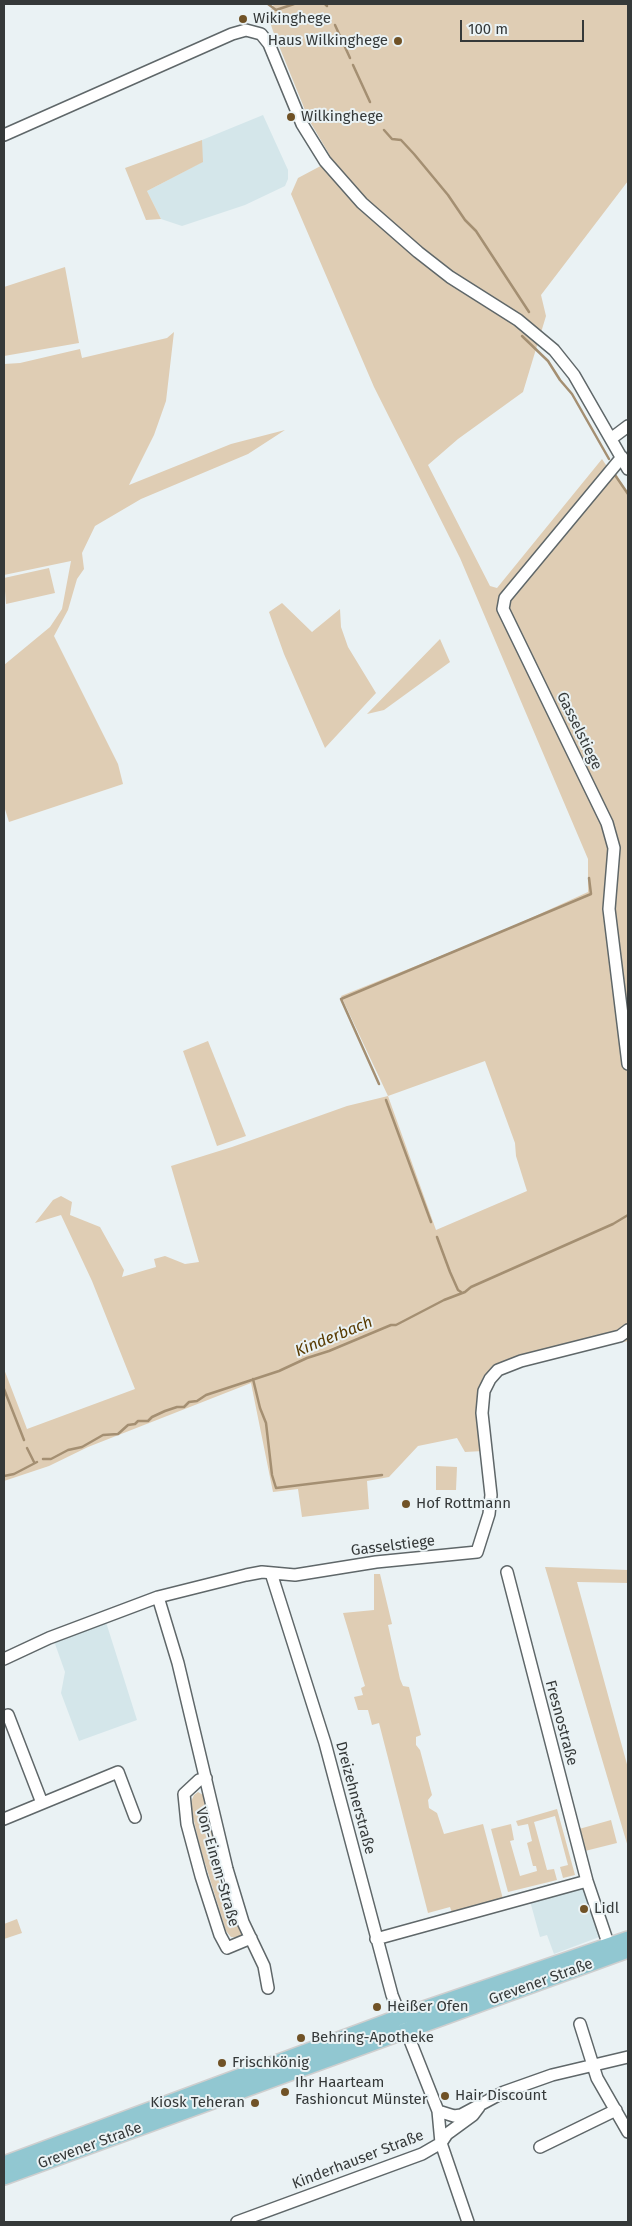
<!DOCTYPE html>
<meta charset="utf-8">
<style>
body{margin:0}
#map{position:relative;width:632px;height:2226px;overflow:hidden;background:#eaf2f4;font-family:"Fira Sans",sans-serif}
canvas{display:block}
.frame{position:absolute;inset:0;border:5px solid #353939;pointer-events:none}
.scale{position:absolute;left:460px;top:20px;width:124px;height:22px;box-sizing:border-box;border:2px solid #353939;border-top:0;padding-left:6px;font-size:15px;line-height:18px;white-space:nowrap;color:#353939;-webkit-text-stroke:4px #eaf2f4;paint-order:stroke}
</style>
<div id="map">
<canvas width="632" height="2226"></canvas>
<div class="frame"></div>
<div class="scale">100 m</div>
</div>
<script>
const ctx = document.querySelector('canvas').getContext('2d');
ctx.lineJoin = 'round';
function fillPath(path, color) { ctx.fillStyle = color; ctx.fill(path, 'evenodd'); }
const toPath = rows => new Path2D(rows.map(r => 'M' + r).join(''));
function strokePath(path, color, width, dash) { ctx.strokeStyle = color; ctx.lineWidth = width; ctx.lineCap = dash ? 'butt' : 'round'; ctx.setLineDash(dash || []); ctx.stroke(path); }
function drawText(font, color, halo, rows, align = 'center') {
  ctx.font = font + ' "Fira Sans",sans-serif'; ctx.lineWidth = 4; ctx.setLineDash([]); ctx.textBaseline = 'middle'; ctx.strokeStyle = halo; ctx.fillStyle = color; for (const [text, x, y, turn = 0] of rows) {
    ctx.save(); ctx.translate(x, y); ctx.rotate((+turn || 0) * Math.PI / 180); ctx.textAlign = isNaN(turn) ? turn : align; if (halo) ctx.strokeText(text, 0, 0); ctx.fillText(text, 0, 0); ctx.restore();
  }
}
fillPath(toPath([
 [263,115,288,170,288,179,285,186,245,205,182,226,161,219,147,191,202,162,202,140],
 [105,1619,137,1720,79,1741,61,1693,65,1672,54,1641],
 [587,1886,602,1936,554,1954,547,1935,540,1937,530,1901]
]), '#d4e6ea');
fillPath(toPath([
 [274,4,628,4,628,181,541,295,546,316,523,392,458,439,428,465,490,586,497,588,602,459,612,474,615,472,628,495,628,1341,524,1364,502,1375,493,1367,483,1377,478,1403,483,1451,465,1452,457,1438,418,1446,389,1477,367,1481,369,1509,302,1517,298,1489,273,1492,251,1383,88,1447,49,1466,4,1481,4,1369,27,1429,135,1389,92,1281,61,1215,35,1223,53,1200,61,1196,72,1202,70,1215,100,1227,124,1270,122,1277,156,1267,154,1259,165,1256,185,1264,199,1262,171,1166,232,1147,347,1106,388,1096,341,996,498,933,588,892,588,859,460,558,374,387,291,194,298,178,330,161,329,154,309,120,273,31,268,16],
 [485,1061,515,1143,516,1156,527,1191,436,1230,388,1096],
 [202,140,203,162,147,191,161,219,146,220,125,168],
 [65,267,79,343,4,356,4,287],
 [174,332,166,401,154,435,129,485,231,444,285,430,248,454,141,499,95,526,82,553,84,569,77,579,68,610,54,636,118,764,123,784,9,822,4,806,4,665,50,627,62,609,71,561,4,575,4,364,20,363,80,349,82,358,167,338],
 [49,568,55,593,6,604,4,578],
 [282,603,312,632,340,609,341,627,348,647,376,693,325,748,284,654,269,612],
 [440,639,450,662,384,710,367,714],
 [208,1041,246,1136,217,1146,183,1051],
 [436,1466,457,1467,456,1490,436,1490],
 [545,1567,628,1570,628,1583,577,1582,628,1768,628,1847],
 [374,1574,380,1574,392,1624,388,1625,400,1679,403,1686,409,1687,421,1735,416,1737,416,1745,420,1750,432,1795,428,1800,429,1808,437,1813,444,1834,483,1824,503,1899,452,1913,450,1907,428,1913,379,1723,372,1725,368,1710,358,1710,354,1697,363,1695,361,1688,365,1686,343,1613,374,1610],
 [198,1792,205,1796,245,1934,238,1938,231,1937,226,1931,200,1847,190,1804,194,1795],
 [557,1809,575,1875,563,1878,560,1867,568,1865,555,1816,534,1822,547,1870,554,1869,557,1880,508,1892,491,1829,511,1824,514,1840,510,1841,520,1876,537,1871,536,1866,533,1866,527,1843,532,1841,528,1824,518,1826,516,1821],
 [611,1820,617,1843,585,1851,579,1829],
 [17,1919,22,1933,4,1939,4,1924]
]), '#dfcdb4');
strokePath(toPath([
 [268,4,276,10,294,4],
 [325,4,327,6],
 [335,25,350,58],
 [353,65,370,102],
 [384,130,392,139,401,140,414,154,448,195,465,220,476,231,529,312],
 [522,336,548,361,560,380,572,394,609,459],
 [615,475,628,494],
 [379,1084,341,999,591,894,589,878],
 [386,1100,431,1222],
 [437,1237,450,1272,458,1290,461,1292],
 [253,1379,260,1408,266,1423,272,1475,276,1488,382,1475],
 [4,1389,24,1440],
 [27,1448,34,1462],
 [43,1459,51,1459,68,1450,82,1447,103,1435,118,1434,128,1425,135,1424,138,1421,148,1421,152,1417,165,1411,177,1407,184,1407,189,1402,197,1401,206,1395,279,1371,307,1358,329,1351,391,1325,396,1325,444,1300,465,1292,471,1287,613,1224,628,1215],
 [4,1476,14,1474,37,1462]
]), '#a48f72', 2.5);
const minor = toPath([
 [4,135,232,34,246,30,261,34,269,44,302,124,325,161,362,203,418,252,450,277,518,320,554,350,574,375,628,469],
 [612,438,628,426],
 [622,457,505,598,503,609,607,823,614,848,609,909,628,1064],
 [507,1572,587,1881,609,1946],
 [271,1573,325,1743,392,1995,438,2111,441,2143,468,2222],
 [158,1597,178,1663,227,1869,243,1922,264,1966,268,1988],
 [4,1659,49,1638,158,1597,246,1575,262,1572,295,1575,376,1562,477,1552,489,1514,491,1495,482,1413,484,1391,490,1379,498,1370,521,1361,620,1336,628,1330],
 [8,1715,42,1803],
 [206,1778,199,1780,184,1794,187,1824,201,1876,220,1935,227,1948,251,1938],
 [4,1819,118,1772,135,1817],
 [376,1939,587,1881],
 [580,2024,597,2078,628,2132],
 [438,2111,454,2116,461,2115,504,2092,552,2075,628,2057],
 [540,2147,616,2110],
 [237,2222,422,2154,441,2143,447,2134,473,2115,479,2107]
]);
const major = toPath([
 [4,2164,400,2017,628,1939],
 [4,2177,628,1950]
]);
strokePath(minor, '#5f6769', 14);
strokePath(major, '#cfcfcf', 18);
strokePath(minor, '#fff', 11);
strokePath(major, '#91c7d1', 15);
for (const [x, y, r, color] of [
 [243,19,5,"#705226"],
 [398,41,5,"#705226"],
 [291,117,5,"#705226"],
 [406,1504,5,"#705226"],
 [584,1909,5,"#705226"],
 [377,2007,5,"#705226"],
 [301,2038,5,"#705226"],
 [222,2063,5,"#705226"],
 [285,2092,5,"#705226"],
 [445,2096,5,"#705226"],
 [255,2103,5,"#705226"]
]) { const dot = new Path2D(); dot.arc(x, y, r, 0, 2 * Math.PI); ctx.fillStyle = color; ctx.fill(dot); strokePath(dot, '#eaf2f4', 2); }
drawText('15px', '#353939', '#eaf2f4', [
 ["Wikinghege",253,19],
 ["Haus Wilkinghege",388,41,"right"],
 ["Wilkinghege",301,117],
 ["Hof Rottmann",416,1504],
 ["Lidl",594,1909],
 ["Heißer Ofen",387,2007],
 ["Behring-Apotheke",311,2038],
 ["Frischkönig",232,2063],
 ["Ihr Haarteam",295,2083],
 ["Fashioncut Münster",295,2100],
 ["Hair Discount",455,2096],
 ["Kiosk Teheran",245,2103,"right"]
], 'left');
drawText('15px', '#353939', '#eaf2f4', [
 ["Gasselstiege",579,731,64],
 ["Gasselstiege",393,1546,-7],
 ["Fresnostraße",561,1723,75],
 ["Dreizehnerstraße",355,1798,75],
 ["Von-Einem-Straße",217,1867,74],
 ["Grevener Straße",541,1982,-20],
 ["Grevener Straße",90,2146,-20],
 ["Kinderhauser Straße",358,2160,-21]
]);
drawText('italic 16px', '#583a00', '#eaf2f4', [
 ["Kinderbach",334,1337,-22]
]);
</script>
